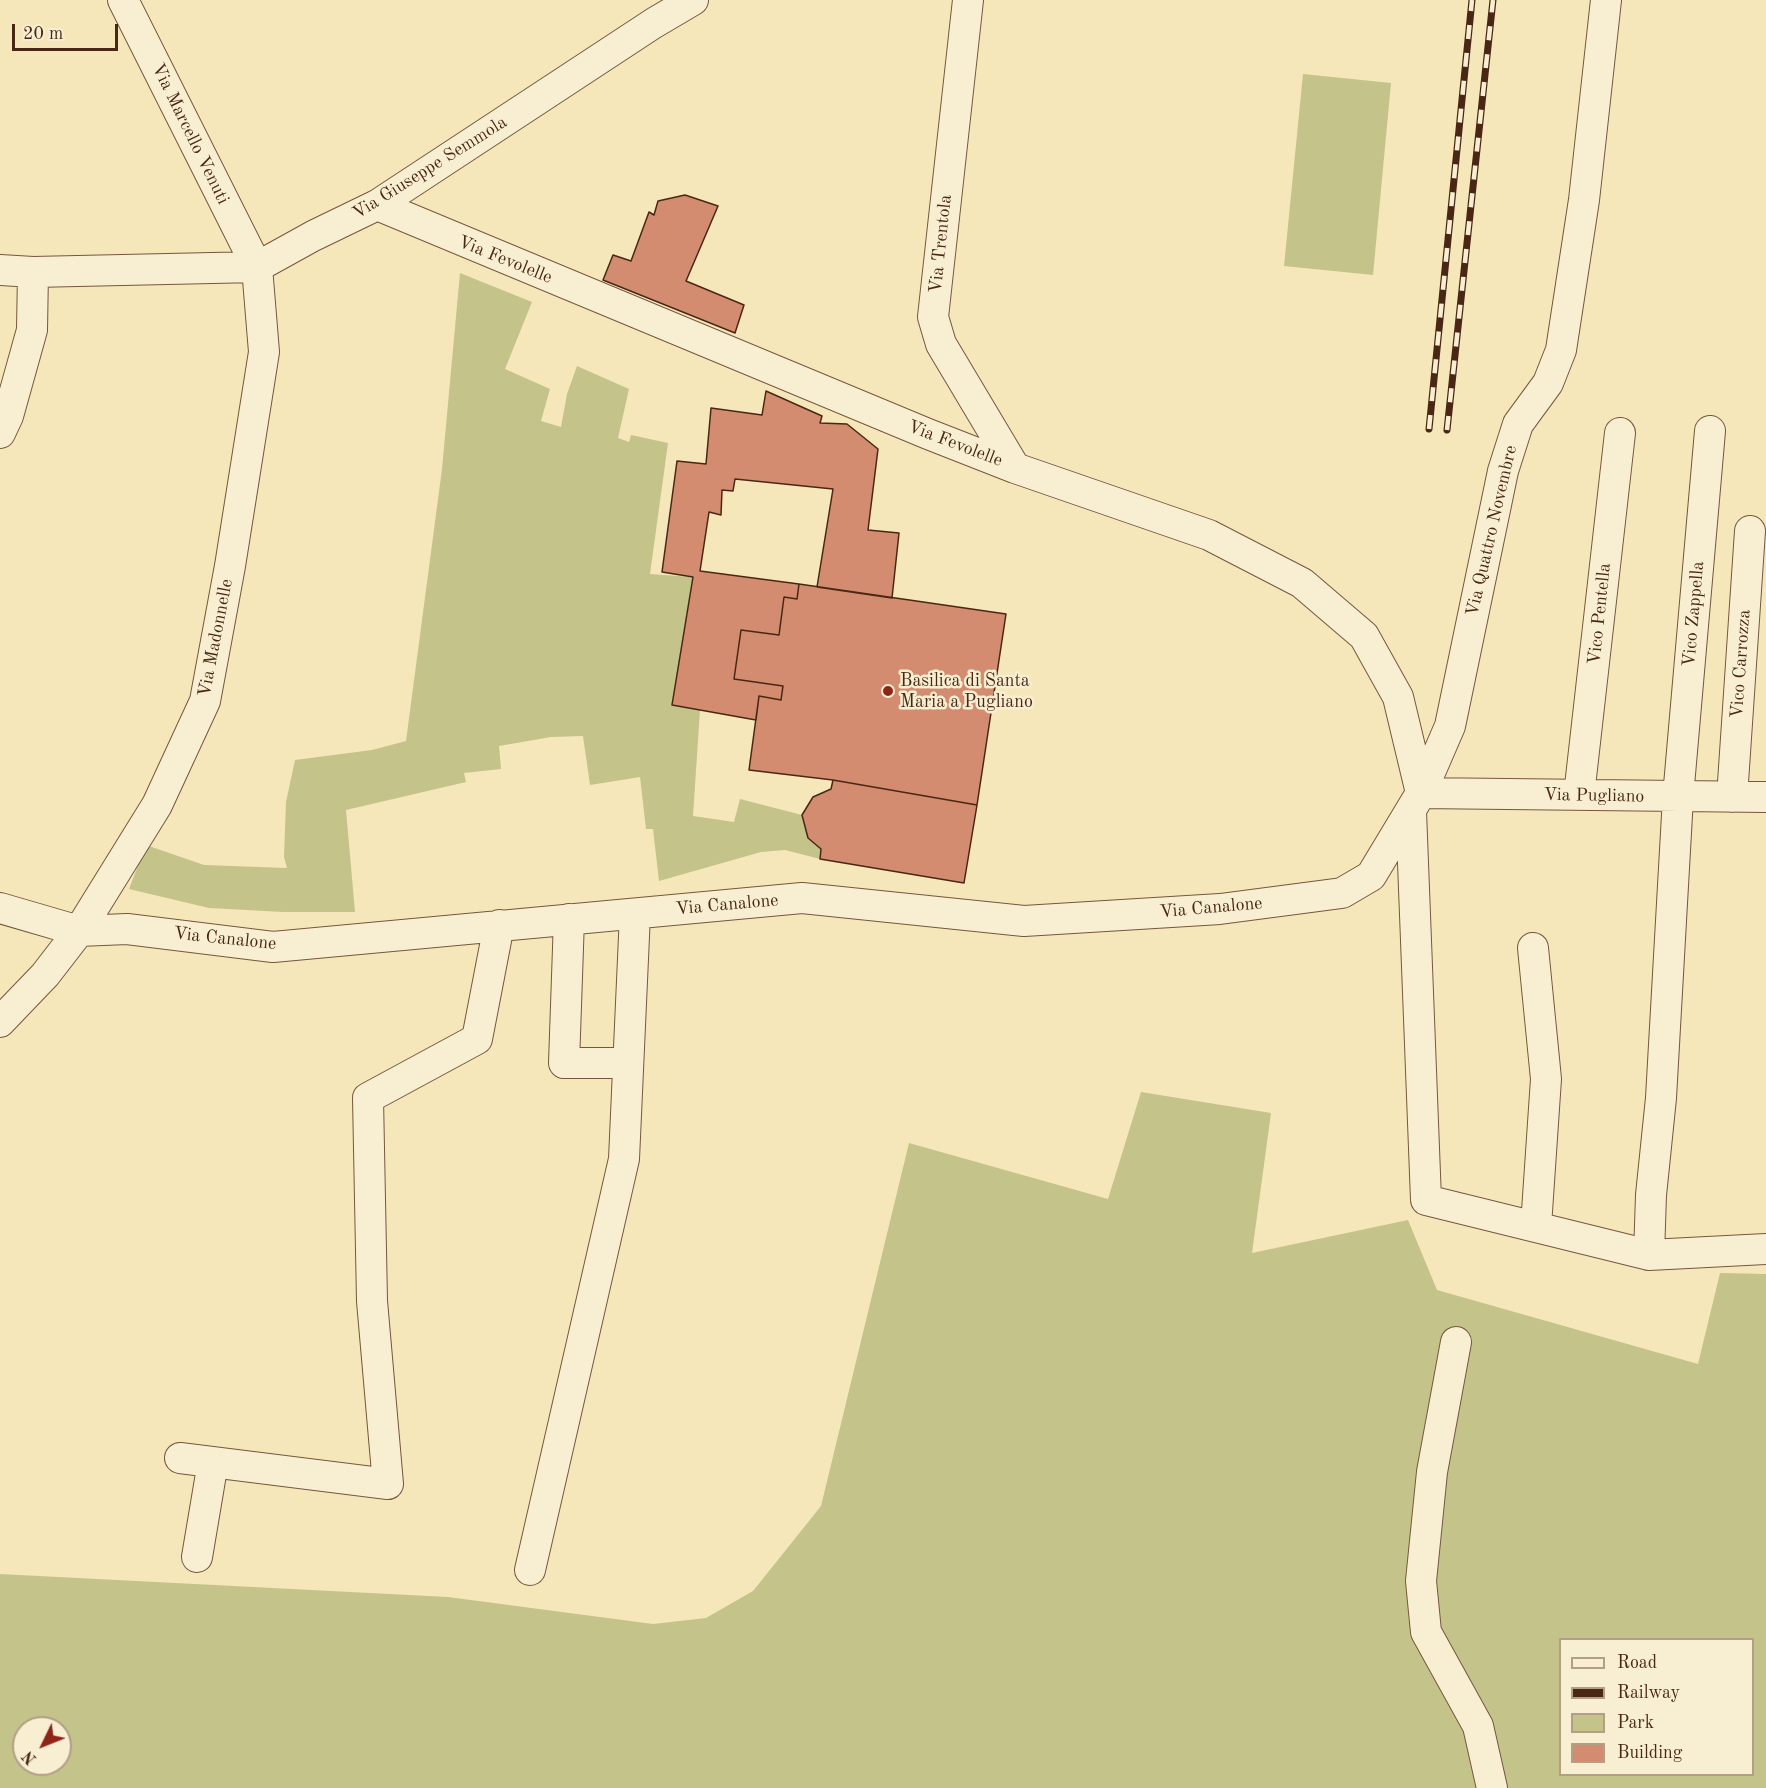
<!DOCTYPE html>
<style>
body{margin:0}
#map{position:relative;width:1766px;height:1788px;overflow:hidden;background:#f5e7b9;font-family:"Old Standard TT",serif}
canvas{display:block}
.legend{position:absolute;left:1559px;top:1638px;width:195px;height:138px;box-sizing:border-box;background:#f8efd2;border:2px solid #b29f86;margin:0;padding:8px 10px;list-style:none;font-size:18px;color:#4a2715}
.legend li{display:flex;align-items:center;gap:12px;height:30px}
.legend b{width:30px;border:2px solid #b29f86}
.north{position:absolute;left:12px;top:1716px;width:60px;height:60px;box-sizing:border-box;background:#f8efd2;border:2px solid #b29f86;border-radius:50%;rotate:227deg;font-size:16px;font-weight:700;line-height:24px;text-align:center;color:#4a2715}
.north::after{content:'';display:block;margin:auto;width:21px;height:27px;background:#8f2418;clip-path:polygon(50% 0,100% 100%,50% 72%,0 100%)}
.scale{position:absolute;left:12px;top:24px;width:106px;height:27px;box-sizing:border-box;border:3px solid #4a2715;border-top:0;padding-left:8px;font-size:18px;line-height:21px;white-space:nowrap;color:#4a2715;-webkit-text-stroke:4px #f8efd2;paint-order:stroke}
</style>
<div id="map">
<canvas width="1766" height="1788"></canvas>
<ul class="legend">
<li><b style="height:8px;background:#f8efd2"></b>Road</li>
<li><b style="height:8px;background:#4a2715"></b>Railway</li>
<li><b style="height:16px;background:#c4c38a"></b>Park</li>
<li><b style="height:16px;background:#d38c6f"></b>Building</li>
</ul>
<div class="north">N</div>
<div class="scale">20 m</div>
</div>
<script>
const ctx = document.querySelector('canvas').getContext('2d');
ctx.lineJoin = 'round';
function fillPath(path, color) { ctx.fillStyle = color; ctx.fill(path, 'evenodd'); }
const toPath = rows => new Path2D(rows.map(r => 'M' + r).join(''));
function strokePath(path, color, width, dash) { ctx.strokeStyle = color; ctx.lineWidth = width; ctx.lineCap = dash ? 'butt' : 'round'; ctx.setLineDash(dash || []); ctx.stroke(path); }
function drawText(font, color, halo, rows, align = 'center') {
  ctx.font = font + ' "Old Standard TT",serif'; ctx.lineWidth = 5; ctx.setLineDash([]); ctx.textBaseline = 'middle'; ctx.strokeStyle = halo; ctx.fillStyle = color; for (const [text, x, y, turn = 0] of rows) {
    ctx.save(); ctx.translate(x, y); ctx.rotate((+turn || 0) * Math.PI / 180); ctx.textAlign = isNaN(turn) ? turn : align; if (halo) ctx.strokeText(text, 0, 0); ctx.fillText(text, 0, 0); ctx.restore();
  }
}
fillPath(toPath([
 [1303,74,1391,83,1373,275,1284,266],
 [460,273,532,302,505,369,550,389,541,421,561,427,567,394,577,366,629,389,618,438,629,442,631,435,668,443,650,574,693,577,672,704,700,710,693,816,734,822,740,799,802,815,808,838,821,849,820,859,785,850,761,852,659,881,653,829,646,829,640,777,590,785,583,736,551,737,499,746,501,769,464,773,466,782,346,810,355,912,283,912,209,908,129,889,146,845,204,865,287,868,284,857,286,802,295,760,372,750,406,741,442,469],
 [1141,1092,1271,1113,1252,1253,1408,1220,1437,1290,1698,1364,1720,1273,1766,1274,1766,1788,0,1788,0,1574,448,1597,653,1624,706,1618,753,1591,821,1506,909,1143,1108,1199],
 [1560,1640,1752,1640,1752,1774,1560,1774],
 [24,1728,60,1728,60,1764,24,1764]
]), '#c4c38a');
const building = toPath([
 [685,195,718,206,686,281,744,305,735,333,603,280,613,255,631,261,649,212,654,215,658,201,685,195],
 [766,391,822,416,820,423,847,424,878,449,868,530,899,533,892,598,817,587,833,489,735,479,733,491,722,490,721,515,709,512,700,571,799,584,797,599,784,597,779,635,741,630,734,679,783,686,781,700,759,696,756,720,672,705,693,577,662,572,677,461,706,464,711,408,762,415,766,391],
 [799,584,1006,614,977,805,833,780,749,770,759,696,781,700,783,686,734,679,741,630,779,635,784,597,797,599,799,584],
 [833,780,977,805,964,883,820,859,821,849,808,838,802,815,813,797,831,789,833,780]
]);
fillPath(building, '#d38c6f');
strokePath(building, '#4a2715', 1.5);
const street = toPath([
 [968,0,933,317,941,344,1015,468],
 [377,205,928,434,1015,468,1209,535,1302,583,1364,636,1398,697,1421,793,1766,797],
 [0,270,33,272,257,267,313,236,377,205,654,23,693,0],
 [0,433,8,416,32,330,33,272],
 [1579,795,1620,433],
 [1732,797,1750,531],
 [1411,811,1426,1200,1649,1255,1766,1249],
 [0,908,79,931,127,929,273,947,802,898,1024,921,1220,909,1342,893,1371,876,1421,793,1450,726,1503,471,1518,424,1548,383,1561,350,1584,200,1606,0],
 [569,919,564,1063,628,1063],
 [1533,948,1546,1079,1536,1226],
 [0,1022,45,975,79,931,157,805,205,701,230,566,264,352,257,267,123,0],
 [1649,1255,1651,1195,1661,1098,1678,797,1710,431],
 [1456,1342,1432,1472,1421,1581,1426,1632,1478,1726,1492,1788],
 [180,1458,388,1484,372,1301,368,1098,477,1039,499,925],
 [197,1557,213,1462],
 [530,1570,624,1159,635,914]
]);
strokePath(street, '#75573e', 32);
strokePath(street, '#f8efd2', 30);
const rail = toPath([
 [1429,429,1472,0],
 [1447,430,1493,0]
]);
strokePath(rail, '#4a2715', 7);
strokePath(rail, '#f8efd2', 4.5, [14]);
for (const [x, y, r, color] of [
 [888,691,6,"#8f2418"]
]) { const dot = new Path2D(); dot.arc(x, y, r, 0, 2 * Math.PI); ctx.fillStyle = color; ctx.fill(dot); strokePath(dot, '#f8efd2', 2); }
drawText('18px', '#4a2715', '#f8efd2', [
 ["Via Marcello Venuti",190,134,64],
 ["Via Giuseppe Semmola",430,168,-32],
 ["Via Trentola",941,244,-84],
 ["Via Fevolelle",505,260,22],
 ["Via Fevolelle",955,444,21],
 ["Via Quattro Novembre",1492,531,-77],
 ["Vico Pentella",1600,614,-84],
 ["Vico Zappella",1694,614,-85],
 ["Via Madonnelle",216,638,-79],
 ["Vico Carrozza",1741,664,-86],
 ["Via Pugliano",1594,796,1],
 ["Via Canalone",727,905,-5],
 ["Via Canalone",1211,908,-5],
 ["Via Canalone",225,939,6]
]);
drawText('18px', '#4a2715', '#f8efd2', [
 ["Basilica di Santa",900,681],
 ["Maria a Pugliano",900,702]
], 'left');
</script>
